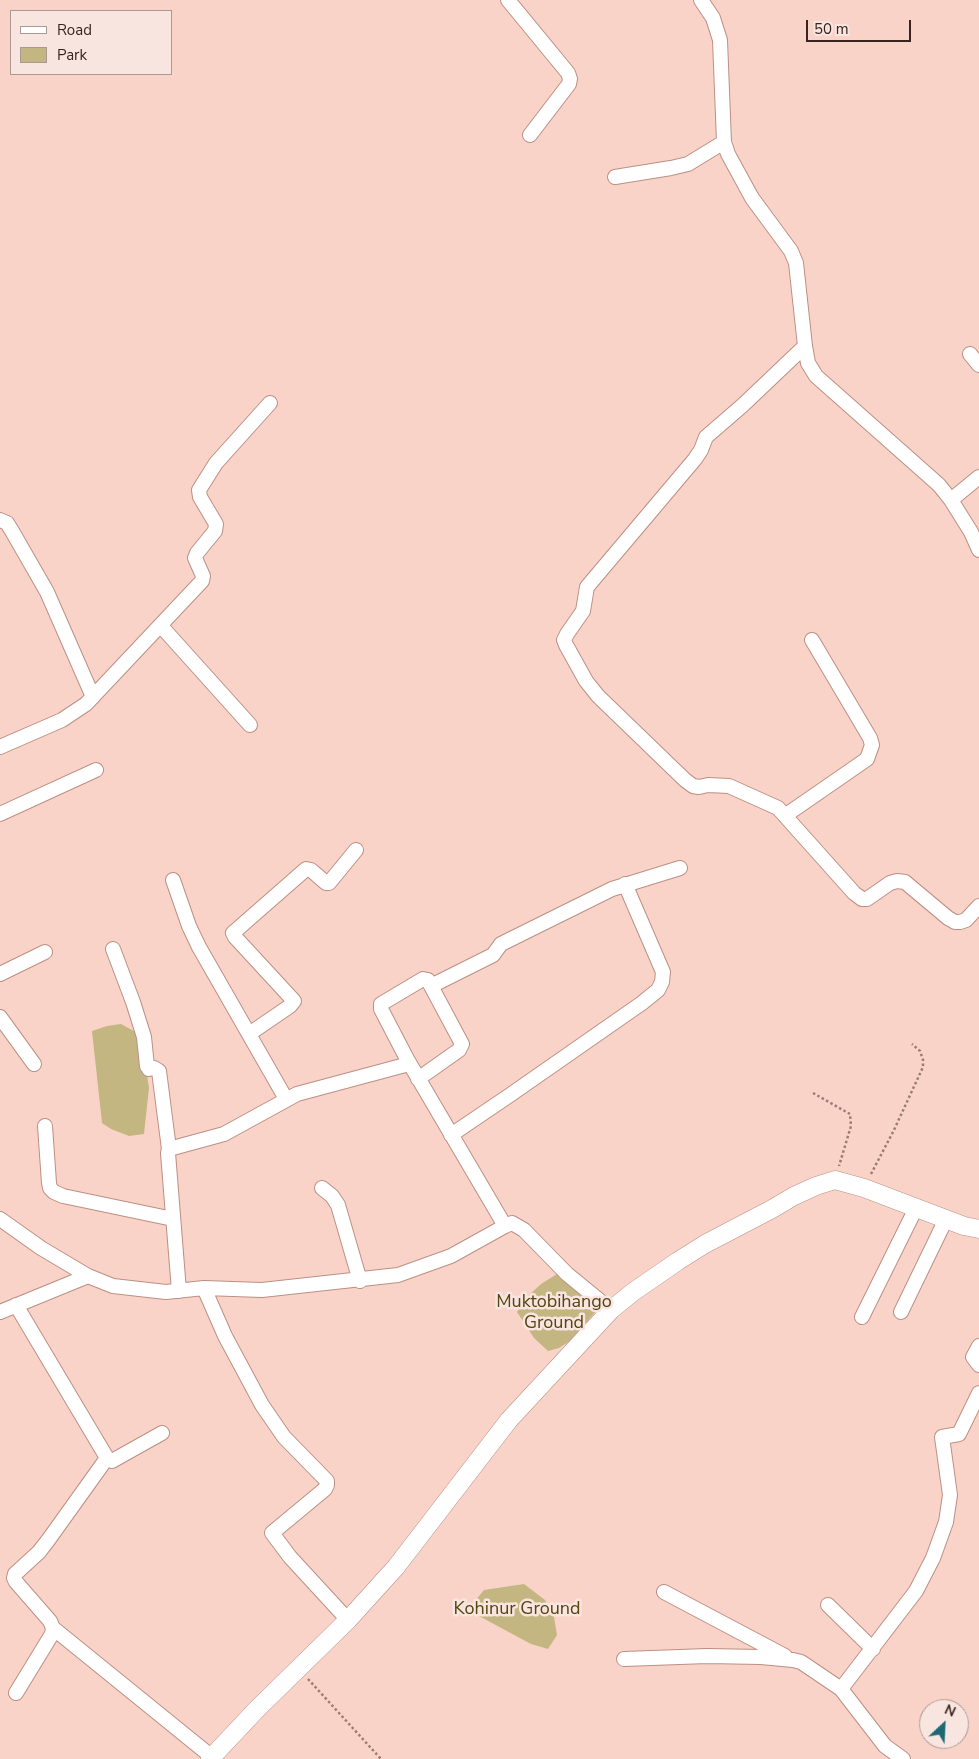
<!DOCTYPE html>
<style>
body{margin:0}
#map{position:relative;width:979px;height:1759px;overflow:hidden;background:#fad3c8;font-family:"Nunito Sans",sans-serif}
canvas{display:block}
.legend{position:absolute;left:10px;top:10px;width:162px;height:65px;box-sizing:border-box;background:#f9e5e0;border:1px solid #ab9893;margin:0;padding:6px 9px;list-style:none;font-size:15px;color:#372420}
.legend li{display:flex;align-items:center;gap:10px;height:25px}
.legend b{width:25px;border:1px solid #ab9893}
.north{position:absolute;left:919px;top:1699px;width:50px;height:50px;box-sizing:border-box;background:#f9e5e0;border:1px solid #ab9893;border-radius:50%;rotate:25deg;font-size:14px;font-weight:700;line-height:20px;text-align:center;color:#372420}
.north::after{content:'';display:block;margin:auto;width:18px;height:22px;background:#206776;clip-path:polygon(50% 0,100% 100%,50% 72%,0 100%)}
.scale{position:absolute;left:806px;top:20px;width:105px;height:22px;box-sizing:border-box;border:2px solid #372420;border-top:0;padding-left:6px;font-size:15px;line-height:18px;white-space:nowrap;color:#372420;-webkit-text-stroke:4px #f9e5e0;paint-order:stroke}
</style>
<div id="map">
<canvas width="979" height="1759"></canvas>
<ul class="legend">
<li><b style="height:6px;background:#fff"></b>Road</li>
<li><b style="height:14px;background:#c4b680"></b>Park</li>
</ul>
<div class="north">N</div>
<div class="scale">50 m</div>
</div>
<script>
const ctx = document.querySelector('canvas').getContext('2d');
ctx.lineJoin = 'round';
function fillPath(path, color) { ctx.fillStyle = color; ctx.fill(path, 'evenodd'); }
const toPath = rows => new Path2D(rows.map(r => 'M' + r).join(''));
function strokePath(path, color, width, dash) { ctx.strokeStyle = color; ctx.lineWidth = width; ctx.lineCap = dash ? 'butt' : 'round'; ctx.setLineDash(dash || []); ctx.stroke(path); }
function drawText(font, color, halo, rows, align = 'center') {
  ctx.font = font + ' "Nunito Sans",sans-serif'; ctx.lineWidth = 5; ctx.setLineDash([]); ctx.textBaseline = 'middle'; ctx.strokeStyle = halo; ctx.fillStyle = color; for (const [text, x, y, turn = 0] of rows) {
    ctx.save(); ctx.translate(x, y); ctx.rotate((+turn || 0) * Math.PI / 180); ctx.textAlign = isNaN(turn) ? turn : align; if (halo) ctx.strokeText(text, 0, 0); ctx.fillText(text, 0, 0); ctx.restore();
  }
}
fillPath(toPath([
 [121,1024,141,1035,149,1088,144,1134,129,1136,111,1129,102,1123,92,1031,107,1026],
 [557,1274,597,1310,570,1341,559,1348,548,1351,534,1338,517,1312,525,1299,541,1284],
 [524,1584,545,1600,554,1617,557,1635,548,1649,531,1644,479,1616,475,1601,484,1590]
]), '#c4b680');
const minor = toPath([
 [508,0,568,73,570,79,569,84,530,135],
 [701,0,713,18,720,40,724,142,728,154,752,198,791,251,796,263,805,346,808,363,816,376,939,485,951,500,971,532,979,550],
 [615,177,671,168,688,164,724,142],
 [805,346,743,405,706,437,701,450,695,459,587,587,583,611,567,634,564,640,566,645,586,681,598,696,685,780,693,786,699,787,708,785,729,786,778,808,854,893,862,899,867,899,890,883,897,881,905,882,948,918,955,922,960,922,966,920,979,906],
 [970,354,979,365],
 [951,500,979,477],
 [0,520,7,523,12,531,47,592,93,697],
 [161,626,250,725],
 [0,747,62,720,86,704,202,581,203,576,195,558,197,553,215,531,216,524,200,497,199,490,216,463,270,403],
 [0,814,96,770],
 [786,815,867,759,872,745,870,738,812,640],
 [173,880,189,926,199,947,286,1099],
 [113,949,133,1002,144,1037,147,1066,149,1069,154,1068,159,1071,169,1149],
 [0,974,45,952],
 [0,1017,34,1064],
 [249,1034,290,1006,294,1001,235,937,233,933,306,869,311,870,326,883,329,883,356,850],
 [418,1079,459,1050,462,1044,431,986],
 [45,1126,49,1183,50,1188,54,1192,63,1196,173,1219],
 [451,1135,510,1095,642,1003,658,990,662,982,663,972,625,884],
 [322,1188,332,1196,338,1205,360,1281],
 [0,1219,41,1248,88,1276,113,1286,166,1292,204,1288,262,1290,398,1275,451,1256,505,1226,512,1223,524,1230,567,1274,611,1310],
 [505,1226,407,1059,381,1009,381,1004,423,979,428,980,431,986,493,955,501,944,612,889,680,868],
 [204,1288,225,1336,262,1405,284,1437,327,1481,327,1485,325,1489,272,1533,290,1557,348,1620],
 [179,1291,168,1153,169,1149,224,1134,297,1094,409,1064],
 [16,1305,107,1458,112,1461,162,1433],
 [0,1312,88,1276],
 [901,1312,946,1219],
 [862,1317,916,1208],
 [979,1346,973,1357,979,1365],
 [664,1592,785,1656],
 [828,1605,873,1649],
 [53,1628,212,1757],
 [624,1659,707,1656,761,1657,793,1660,801,1662,807,1666,841,1689],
 [16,1693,52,1634,53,1628,50,1621,16,1582,14,1578,15,1574,39,1552,49,1539,107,1458],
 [903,1759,885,1746,841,1689,916,1591,933,1558,946,1522,950,1495,942,1437,959,1434,979,1393]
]);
const tertiary = toPath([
 [210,1759,257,1709,348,1620,396,1567,509,1420,611,1310,633,1292,678,1261,705,1244,772,1209,794,1196,816,1186,835,1180,864,1188,964,1226,979,1229]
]);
strokePath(minor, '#bd8f83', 16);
strokePath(tertiary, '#bd8f83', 19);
strokePath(toPath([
 [813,1093,850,1114,851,1126,839,1166],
 [871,1174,894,1130,923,1067,923,1060,920,1051,912,1044],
 [308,1679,381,1759]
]), '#9a7d75', 2.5, [2.5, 2.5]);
strokePath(minor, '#fff', 14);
strokePath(tertiary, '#fff', 18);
drawText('18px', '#53460e', '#f9e5e0', [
 ["Muktobihango",554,1303],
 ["Ground",554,1324],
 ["Kohinur Ground",517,1610]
]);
</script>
